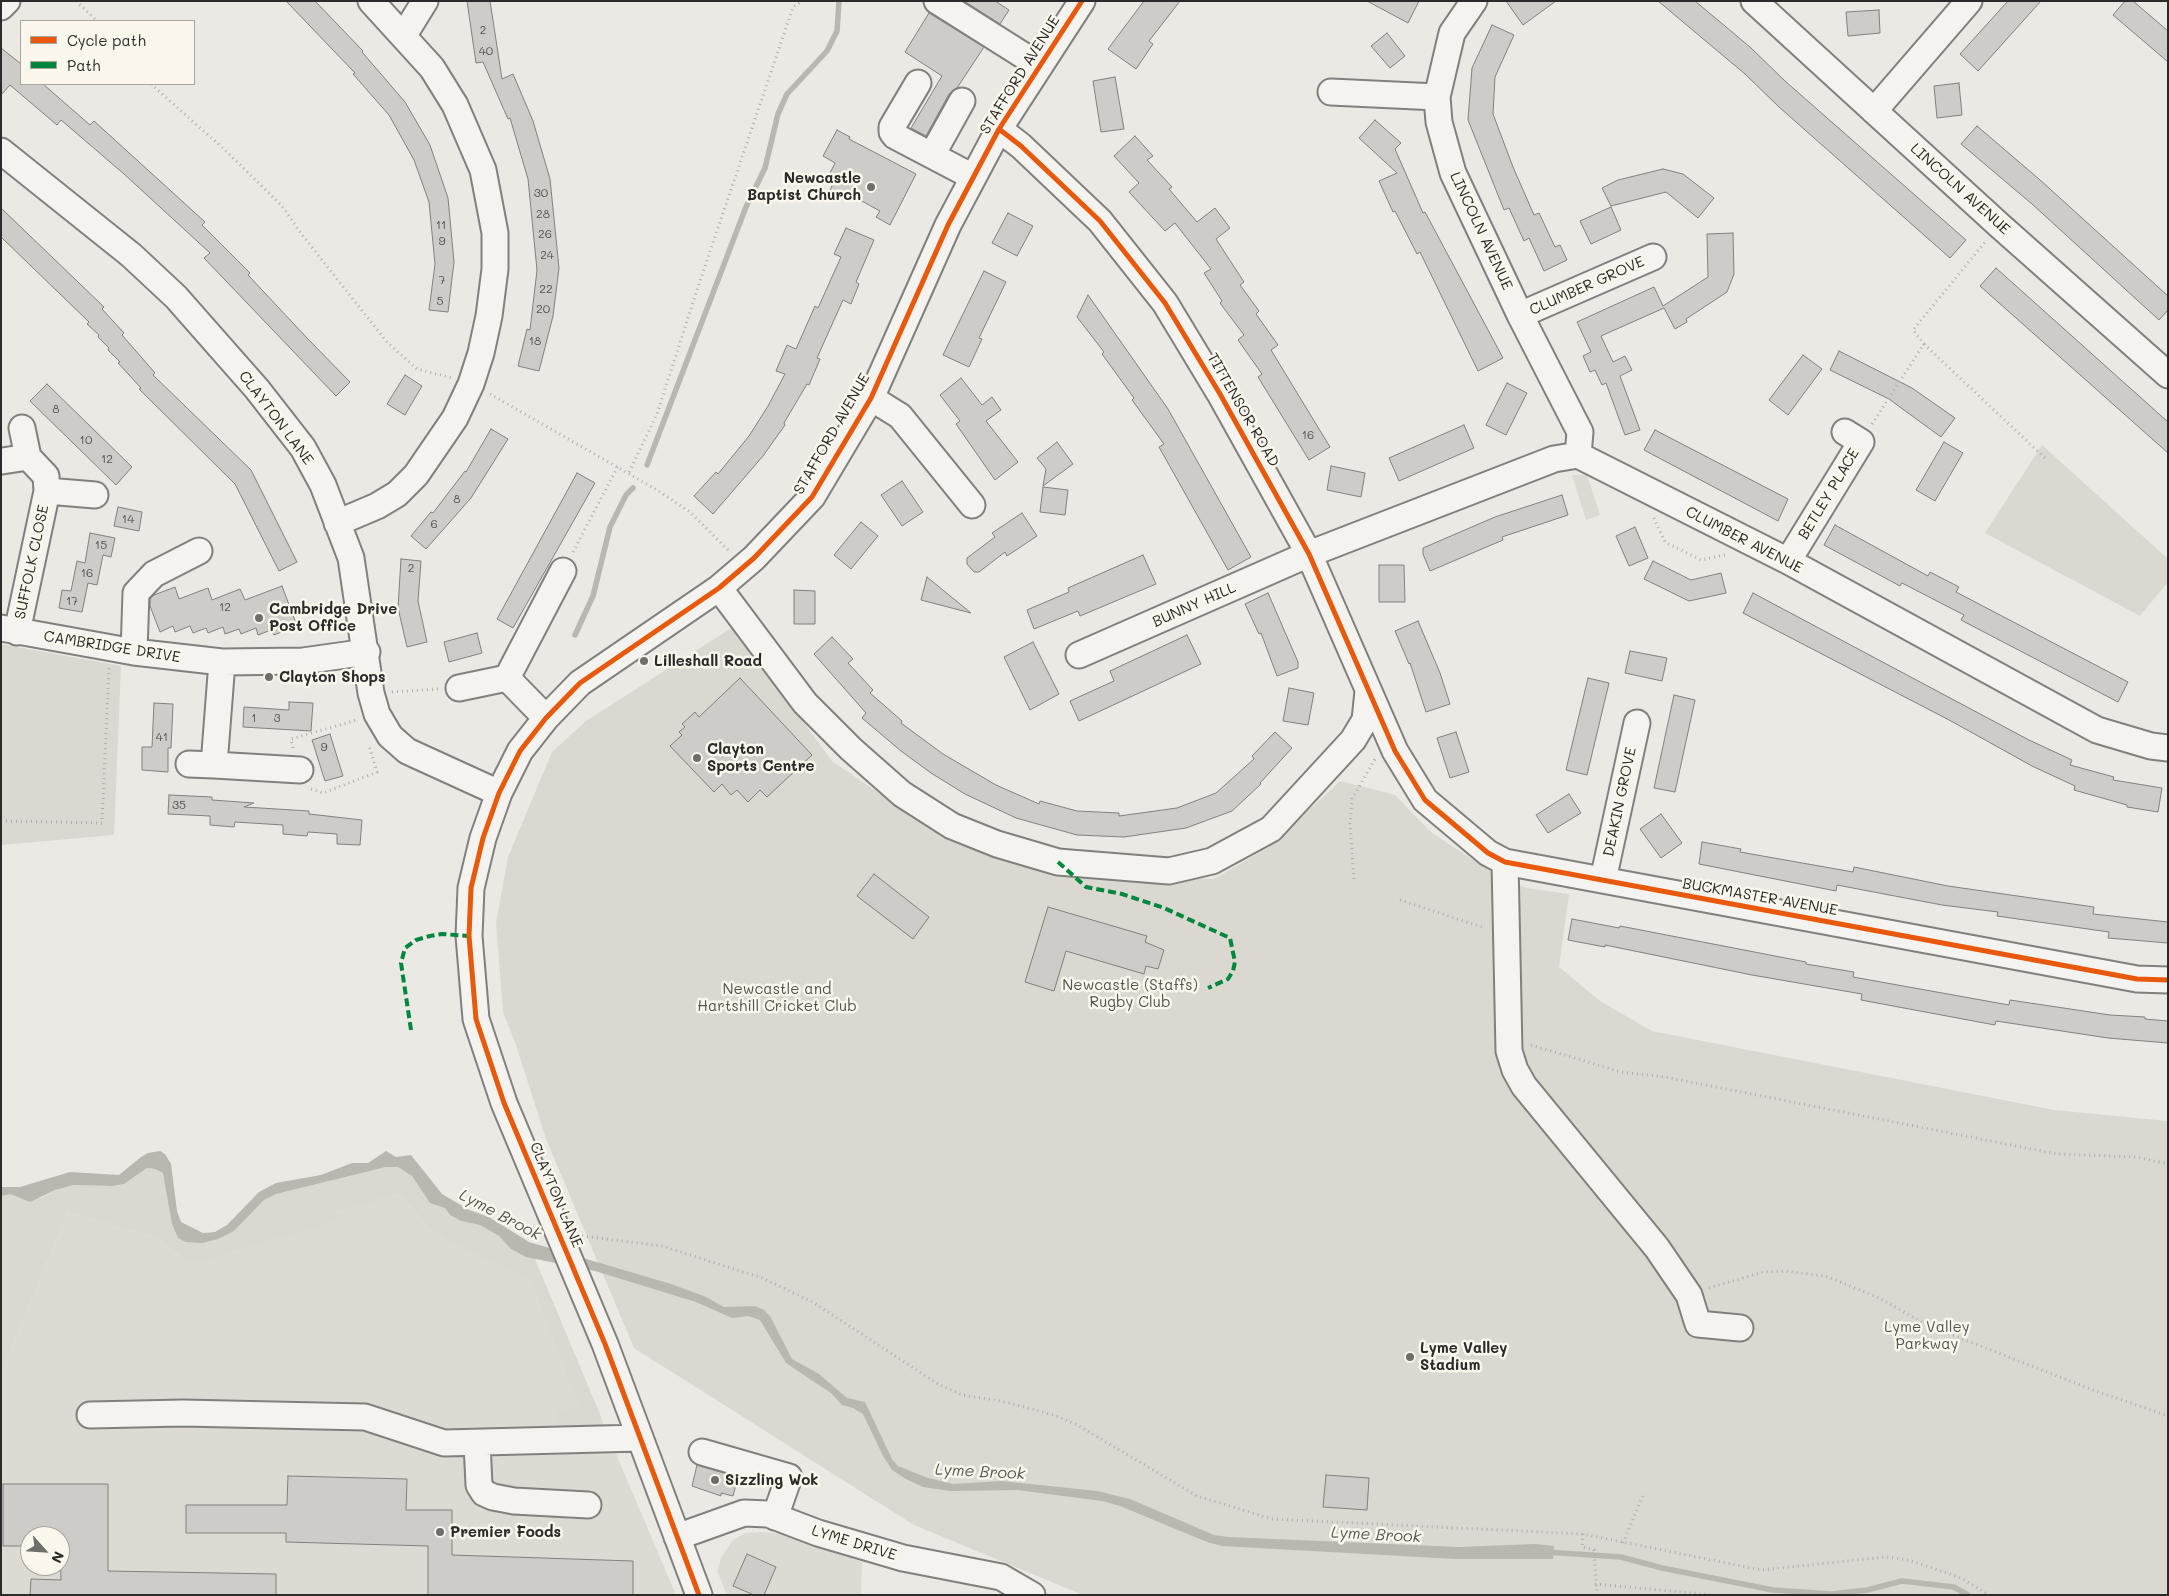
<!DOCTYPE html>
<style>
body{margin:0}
#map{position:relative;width:2169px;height:1596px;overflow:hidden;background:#eae9e4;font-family:Mali,sans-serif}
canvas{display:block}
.frame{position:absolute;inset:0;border:2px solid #2b2b2b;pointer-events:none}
.legend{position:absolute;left:20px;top:20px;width:175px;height:65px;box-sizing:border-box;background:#fbf7ec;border:1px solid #a8a59f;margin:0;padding:6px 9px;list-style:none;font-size:15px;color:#2b2b2b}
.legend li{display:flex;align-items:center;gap:10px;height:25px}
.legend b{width:25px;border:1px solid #a8a59f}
.north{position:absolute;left:20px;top:1526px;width:50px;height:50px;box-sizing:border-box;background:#fbf7ec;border:1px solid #a8a59f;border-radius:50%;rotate:116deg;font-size:14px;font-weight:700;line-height:20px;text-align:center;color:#2b2b2b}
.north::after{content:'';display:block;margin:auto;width:18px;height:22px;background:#6e6e6c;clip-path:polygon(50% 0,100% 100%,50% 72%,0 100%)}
</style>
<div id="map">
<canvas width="2169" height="1596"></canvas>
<div class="frame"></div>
<ul class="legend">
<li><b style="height:6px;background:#e8590c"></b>Cycle path</li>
<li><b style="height:6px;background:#00873e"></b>Path</li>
</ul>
<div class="north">N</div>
</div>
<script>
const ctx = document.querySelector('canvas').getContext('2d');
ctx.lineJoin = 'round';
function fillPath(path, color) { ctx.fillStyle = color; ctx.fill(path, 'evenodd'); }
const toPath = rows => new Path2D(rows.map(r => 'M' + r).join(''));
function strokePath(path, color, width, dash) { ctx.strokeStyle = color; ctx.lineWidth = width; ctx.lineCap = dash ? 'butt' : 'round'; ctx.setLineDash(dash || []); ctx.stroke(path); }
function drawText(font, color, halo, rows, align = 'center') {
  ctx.font = font + ' Mali,sans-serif'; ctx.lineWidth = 5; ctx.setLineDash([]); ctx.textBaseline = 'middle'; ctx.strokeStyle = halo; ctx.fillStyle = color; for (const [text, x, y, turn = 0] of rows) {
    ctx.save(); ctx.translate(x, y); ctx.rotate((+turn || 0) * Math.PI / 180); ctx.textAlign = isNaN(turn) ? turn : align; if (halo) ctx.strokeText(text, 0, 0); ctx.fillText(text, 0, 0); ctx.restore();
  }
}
fillPath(toPath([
 [1572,475,1587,475,1600,515,1586,520],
 [400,1194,431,1231,544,1284,676,1595,1,1595,1,1373,68,1212,159,1239,185,1260,232,1252,281,1235,337,1220,335,1212],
 [30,1536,60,1536,60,1566,30,1566],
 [762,1532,785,1534,814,1542,862,1562,861,1595,727,1595,717,1571,722,1556,733,1540,745,1533]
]), '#dcdad3');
fillPath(toPath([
 [2042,445,2168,559,2168,582,2140,616,1985,533],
 [733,627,832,761,949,841,971,849,1047,873,1095,877,1214,879,1269,847,1340,781,1361,786,1395,795,1432,833,1490,871,1526,888,1569,894,1559,967,1600,1001,1652,1031,2054,1110,2168,1121,2168,1595,1083,1595,914,1525,634,1348,546,1139,516,1045,503,1012,496,923,508,857,552,752,586,721],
 [1,644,121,666,114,835,1,845],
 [386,1167,398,1167,412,1176,430,1203,445,1208,450,1215,461,1221,480,1225,499,1236,511,1249,535,1259,602,1419,588,1427,574,1429,563,1427,557,1418,556,1411,579,1406,531,1280,431,1231,400,1194,336,1212,337,1220,205,1260,185,1260,159,1239,68,1212,1,1373,1,1196,10,1194,18,1198,41,1198,55,1190,74,1185,112,1186,124,1184,147,1168,155,1169,163,1173,178,1238,234,1231,264,1200,276,1194]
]), '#dbd8d1');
fillPath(toPath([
 [160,1151,165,1154,171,1164,177,1211,181,1222,203,1233,215,1232,227,1225,259,1192,276,1183,321,1175,352,1163,368,1163,386,1151,396,1157,411,1155,442,1194,469,1210,489,1217,529,1242,671,1284,704,1296,724,1307,755,1306,764,1310,770,1316,792,1359,819,1374,847,1398,865,1402,892,1459,898,1466,928,1478,953,1484,1002,1481,1097,1491,1130,1499,1214,1535,1228,1537,1458,1547,1535,1544,1554,1546,1553,1559,1455,1559,1222,1546,1207,1542,1120,1506,1102,1501,1017,1490,950,1491,923,1487,906,1479,892,1470,883,1456,863,1414,853,1408,842,1405,831,1393,786,1363,760,1320,748,1316,732,1318,696,1302,595,1271,526,1257,511,1249,499,1236,480,1225,461,1221,450,1215,445,1208,430,1203,412,1176,398,1167,386,1167,276,1194,264,1200,234,1231,218,1239,202,1243,186,1242,178,1238,172,1224,163,1173,155,1169,147,1168,124,1184,112,1186,74,1185,55,1190,30,1202,10,1194,1,1196,1,1187,20,1187,70,1172,119,1175,141,1157,148,1153]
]), '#b9b7b0');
strokePath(toPath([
 [647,465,746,207,765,168,778,114,787,94,827,51,837,31,839,1],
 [575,635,593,596,610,527,626,495,633,488],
 [1546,1552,1621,1557,1662,1568,1773,1590,1832,1594,1867,1590,1902,1581,1954,1587,1968,1595]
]), '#b9b7b0', 5.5);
const building = toPath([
 [286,1,315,1,363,51,362,52,405,102,430,145,448,198,454,262,448,312,429,310,435,264,429,202,414,160,389,115,353,74,355,73,286,1],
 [467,1,490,1,502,79,513,74,533,121,550,179,559,268,553,316,539,371,518,366,527,329,530,330,537,270,528,179,510,118,508,119,483,62,476,63,467,1],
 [964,1,995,1,1009,10,1000,24,964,1],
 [1144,1,1180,1,1149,41,1153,44,1136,69,1108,49,1144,1],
 [1367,1,1419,1,1408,23,1367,1],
 [1506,1,1556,1,1523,25,1506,1],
 [1658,1,1695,1,1750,47,1785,81,1966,240,1950,258,1779,107,1745,74,1658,1],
 [2008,1,2041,1,1978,71,1960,54,2008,1],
 [2125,1,2133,1,2168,31,2168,62,2113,15,2125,1],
 [1879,10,1880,33,1848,36,1846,12,1879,10],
 [929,13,984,47,957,88,949,94,926,136,911,128,942,76,905,52,929,13],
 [1492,25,1514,35,1495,77,1493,114,1513,167,1534,215,1539,213,1555,247,1560,245,1567,260,1544,271,1529,238,1524,241,1509,208,1504,210,1468,120,1472,68,1492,25],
 [1387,33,1405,56,1390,68,1371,46,1387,33],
 [1,48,21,64,21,84,43,84,90,125,94,121,205,222,202,225,250,273,248,275,307,338,350,382,336,396,204,258,210,253,124,174,61,120,57,125,10,85,1,95,1,48],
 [1115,77,1124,129,1101,132,1093,81,1115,77],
 [1959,83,1962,115,1937,118,1934,86,1959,83],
 [1375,120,1401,143,1395,149,1423,213,1425,212,1503,358,1478,371,1420,252,1417,254,1395,211,1393,212,1379,181,1397,173,1359,138,1375,120],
 [1977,126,2039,179,2168,296,2168,310,2159,320,2032,204,1961,144,1977,126],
 [837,130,850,137,849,139,916,174,890,225,876,217,880,211,847,193,844,200,829,192,834,182,830,173,835,163,823,156,837,130],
 [1135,136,1153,156,1147,160,1172,187,1169,189,1197,222,1215,208,1230,228,1216,239,1244,282,1240,285,1259,311,1256,314,1278,345,1271,350,1330,447,1309,460,1258,377,1262,374,1238,340,1244,335,1220,303,1222,301,1204,273,1211,269,1175,223,1165,231,1129,192,1139,183,1114,156,1135,136],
 [1663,169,1683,174,1714,198,1698,218,1666,192,1611,206,1602,188,1618,180,1663,169],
 [1611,207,1621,230,1591,244,1580,221,1611,207],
 [1,208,104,307,102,309,124,333,122,335,155,373,153,375,251,470,297,562,279,571,235,484,139,389,141,388,118,363,120,362,108,350,109,348,98,337,99,335,87,324,89,322,1,237,1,208],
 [1008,213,1033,226,1017,256,992,243,1008,213],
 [846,228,874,240,856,282,859,284,851,304,843,300,817,358,820,359,809,385,807,384,784,423,785,425,763,456,713,514,694,496,716,472,718,474,749,436,768,406,785,374,776,371,787,345,796,349,815,306,818,308,841,257,834,254,846,228],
 [1733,233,1734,274,1727,292,1686,319,1687,322,1675,329,1664,308,1601,336,1613,362,1625,356,1632,370,1620,376,1640,430,1625,435,1606,383,1602,385,1595,370,1590,372,1583,356,1591,352,1577,322,1654,287,1663,306,1708,277,1707,234,1733,233],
 [1996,268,2168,422,2168,453,1980,286,1996,268],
 [984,271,1006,282,979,338,982,339,969,367,943,355,984,271],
 [1088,295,1168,409,1251,557,1228,570,1159,447,1164,444,1132,400,1134,398,1102,354,1104,352,1077,317,1088,295],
 [1839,351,1912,388,1955,418,1941,437,1889,399,1830,370,1839,351],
 [1803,355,1822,369,1788,415,1769,400,1803,355],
 [405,375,422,386,405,415,387,404,405,375],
 [961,378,982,405,992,397,1001,410,986,421,1018,462,995,480,956,424,960,421,940,395,961,378],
 [1507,383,1527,393,1506,435,1486,425,1507,383],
 [47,384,132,467,116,485,30,401,47,384],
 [1464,425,1474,448,1399,481,1389,458,1464,425],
 [491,429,508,439,471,498,426,549,411,536,431,512,433,513,465,471,466,472,491,429],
 [1655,430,1788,499,1778,521,1644,450,1655,430],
 [1057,442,1073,464,1043,486,1046,469,1037,458,1057,442],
 [1944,442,1963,453,1935,501,1916,490,1944,442],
 [1331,466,1365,473,1361,497,1327,490,1331,466],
 [577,473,595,483,513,628,497,619,577,473],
 [902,481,923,512,902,526,881,495,902,481],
 [1043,487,1068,490,1065,515,1040,512,1043,487],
 [1562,495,1568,515,1502,537,1503,540,1430,571,1423,554,1423,548,1495,517,1562,495],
 [118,507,142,512,139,531,114,526,118,507],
 [1022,513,1037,536,1007,556,1005,552,979,572,974,572,967,564,967,558,995,537,992,533,1022,513],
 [861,522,878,536,851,569,834,555,861,522],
 [1835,525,1928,576,1930,572,1959,587,1956,592,2128,682,2118,702,1961,620,1964,615,1902,583,1900,586,1824,545,1835,525],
 [1635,527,1648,558,1629,566,1616,536,1635,527],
 [90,533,115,538,111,557,103,555,97,585,88,583,82,612,59,608,62,590,71,591,77,561,85,563,90,533],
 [1143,555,1156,584,1080,616,1078,611,1034,629,1027,610,1069,592,1068,588,1143,555],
 [401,559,421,561,418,601,427,642,407,647,398,608,401,559],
 [1653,561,1691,580,1721,573,1726,593,1689,601,1644,579,1653,561],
 [1379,565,1404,565,1405,602,1379,602,1379,565],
 [927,577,971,613,921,600,927,577],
 [282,586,297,626,274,635,271,630,258,635,256,628,241,634,239,629,225,634,223,627,208,633,206,628,193,633,190,626,175,632,173,626,160,632,150,606,150,599,154,595,175,587,179,599,208,588,212,600,240,589,245,600,282,586],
 [794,590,815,591,815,624,794,624,794,590],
 [1268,593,1298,662,1298,668,1277,676,1261,633,1259,634,1245,604,1268,593],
 [1753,593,2029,740,2072,760,2070,765,2114,777,2113,780,2162,788,2158,812,2127,807,2127,805,2074,790,2075,786,2032,766,1951,721,1743,613,1753,593],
 [1418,621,1440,673,1450,704,1426,712,1410,663,1409,664,1395,631,1418,621],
 [477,633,482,653,449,662,444,642,477,633],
 [1187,635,1201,664,1079,721,1070,701,1114,681,1110,671,1187,635],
 [832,637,853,659,848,663,873,690,870,693,902,721,901,723,943,754,996,785,1039,804,1040,801,1077,811,1119,813,1119,816,1177,808,1216,793,1254,759,1252,756,1275,732,1292,748,1260,783,1261,784,1232,811,1186,828,1124,837,1077,835,1016,818,965,794,931,773,901,751,862,718,866,713,814,654,832,637],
 [1033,642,1059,694,1030,710,1004,657,1033,642],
 [1630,651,1667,658,1662,681,1625,673,1630,651],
 [740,678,812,755,767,797,760,790,748,802,737,790,731,795,722,784,714,792,670,746,682,735,679,732,685,727,682,724,695,712,699,717,740,678],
 [1588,678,1609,683,1587,775,1566,770,1588,678],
 [1289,688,1314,693,1308,725,1283,721,1289,688],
 [1674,695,1695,700,1675,792,1654,788,1674,695],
 [289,702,313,703,311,731,243,727,244,707,289,710,289,702],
 [154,703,173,704,171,748,168,748,168,772,142,770,142,747,152,747,154,703],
 [1456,732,1469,772,1450,778,1437,738,1456,732],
 [330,734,343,776,325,781,312,740,330,734],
 [1569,794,1581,813,1548,833,1536,815,1569,794],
 [169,795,212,797,212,800,254,803,244,807,309,811,309,814,362,820,360,845,337,844,337,834,308,832,307,836,283,834,283,825,235,822,234,827,210,825,210,816,168,814,169,795],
 [1661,814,1682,843,1661,858,1640,829,1661,814],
 [1702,842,1741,849,1740,852,1853,872,1854,867,1948,886,2094,907,2093,914,2168,922,2168,943,2108,938,2109,932,1997,916,1998,912,1942,905,1837,885,1836,891,1699,864,1702,842],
 [874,874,929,917,913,939,857,896,874,874],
 [1048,907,1147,936,1145,942,1164,950,1158,969,1146,966,1144,974,1066,951,1054,991,1025,982,1048,907],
 [1572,919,1619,928,1620,926,1806,962,1806,964,1854,972,1853,977,2009,1005,2010,1000,2110,1015,2145,1017,2145,1019,2168,1021,2168,1043,2108,1038,1996,1021,1995,1025,1861,1000,1862,994,1752,975,1605,945,1605,947,1568,940,1572,919],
 [697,1465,738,1477,733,1496,721,1493,721,1496,692,1486,697,1465],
 [1326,1475,1369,1478,1367,1510,1323,1507,1326,1475],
 [288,1476,407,1479,406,1510,452,1510,452,1555,633,1561,633,1595,428,1595,428,1546,286,1542,286,1533,186,1533,186,1505,287,1505,288,1476],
 [3,1484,108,1484,108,1571,276,1574,276,1595,30,1595,31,1579,61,1580,60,1536,30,1536,30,1546,3,1546,3,1484],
 [747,1554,776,1567,764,1595,754,1595,733,1586,747,1554]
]);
fillPath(building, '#cdccc8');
strokePath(building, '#81807e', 1);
const minor = toPath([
 [937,1,1040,66],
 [1474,1,1452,33,1437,97,1439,122,1453,173,1520,315,1580,432,1578,455],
 [1754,1,1999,225,2168,375],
 [1,7,7,1],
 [404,35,425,1],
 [918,83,892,127,892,132,895,136,973,177],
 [1331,92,1437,97],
 [1874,111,1969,1],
 [999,129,1021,146,1100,221,1165,303,1220,394,1309,554,1395,751,1425,800,1488,853,1505,862,2137,979,2168,980],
 [1,151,131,255,176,297,257,389,303,448,323,485,351,558,371,693,377,714,390,736,407,751,499,793],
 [932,155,962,101],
 [1520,315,1653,257],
 [871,398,900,416,972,505],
 [2,461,28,457],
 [47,491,95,495],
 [337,523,377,506,397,494,416,475,455,418,471,384,481,353,489,316,495,269,495,233,483,170,455,105,432,68,371,1],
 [1788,561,1861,442,1845,432],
 [719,588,805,703,851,749,902,794,952,826,997,844,1058,862,1169,871,1212,861,1271,829,1353,740,1365,720,1368,691],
 [1,628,134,652,222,662,303,661,367,652],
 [17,632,47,491,46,476,28,457,22,428],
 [134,652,136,593,154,574,199,551],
 [1079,655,1309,554,1554,459,1578,455,1788,561,2097,730,2151,746,2168,748],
 [222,662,214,765,300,770],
 [459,688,507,678],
 [546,718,507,678,563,571],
 [189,764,214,765],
 [1505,862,1509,1051,1515,1070,1524,1086,1657,1248,1689,1295,1698,1324,1740,1328],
 [1603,880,1637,723],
 [90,1415,183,1413,365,1417,444,1443,640,1438],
 [477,1443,479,1485,484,1493,493,1497,514,1501,588,1505],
 [702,1452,789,1477,775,1517],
 [677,1537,744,1513,768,1514,818,1533,903,1558,1001,1577,1032,1595],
 [699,1595,605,1344,504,1103,476,1019,469,936,471,888,483,838,499,793,520,751,546,718,580,683,719,588,754,558,812,497,871,398,948,225,999,129,1082,1]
]);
strokePath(minor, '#81807e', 29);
strokePath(toPath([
 [76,1,97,21],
 [151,84,226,151,282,206,303,236,387,342,417,369,452,378],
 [1924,344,2047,460],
 [490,394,657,490,690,512,730,552],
 [1872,424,1924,344,1913,330,1986,241],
 [629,472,657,414,698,287,793,7,802,1],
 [1654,518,1665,542,1701,560,1725,555],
 [573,552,618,466],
 [392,692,438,689],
 [293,748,291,739,357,720],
 [311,789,323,793,377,772,369,746],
 [1,821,102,823,109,668],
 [1354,879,1350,824,1352,799,1375,759],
 [1400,900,1485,928],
 [1531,1045,1621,1072,1665,1077,2057,1154,2136,1157,2168,1164],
 [582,1236,662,1246,762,1278,811,1301,938,1384,962,1395,1001,1401,1054,1415,1079,1426,1197,1496,1272,1519,1583,1534,1761,1570,1886,1557,1909,1560,1961,1578,1989,1595],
 [1709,1288,1763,1272,1786,1271,1825,1276,1877,1297,1929,1326,2093,1390,2168,1416],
 [1583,1534,1582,1547,1594,1550,1597,1595],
 [1623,1543,1644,1493],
 [1595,1584,1713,1595]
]), '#afaeac', 3, [1, 4]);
strokePath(minor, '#f4f3ef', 25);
strokePath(toPath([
 [1058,862,1086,887,1122,894,1164,908,1230,938,1235,962,1233,971,1228,979,1208,988],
 [411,1030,401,963,405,948,416,940,430,936,442,934,469,936]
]), '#00873e', 4, [8, 4]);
strokePath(toPath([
 [999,129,1021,146,1100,221,1165,303,1220,394,1309,554,1395,751,1425,800,1488,853,1505,862,2137,979,2168,980],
 [699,1595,605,1344,504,1103,476,1019,469,936,471,888,483,838,499,793,520,751,546,718,580,683,719,588,754,558,812,497,871,398,948,225,999,129,1082,1]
]), '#e8590c', 5);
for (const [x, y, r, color] of [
 [871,187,5,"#6e6e6c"],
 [259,618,5,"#6e6e6c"],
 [644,661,5,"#6e6e6c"],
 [269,677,5,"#6e6e6c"],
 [697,758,5,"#6e6e6c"],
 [1410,1357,5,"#6e6e6c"],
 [715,1480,5,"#6e6e6c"],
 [440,1532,5,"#6e6e6c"]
]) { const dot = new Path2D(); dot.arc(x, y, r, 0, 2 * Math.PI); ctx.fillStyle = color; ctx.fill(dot); strokePath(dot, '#fbf7ec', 2); }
drawText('12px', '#545352', null, [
 ["2",483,30],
 ["40",486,51],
 ["30",541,193],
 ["28",543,214],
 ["11",441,225],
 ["26",545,234],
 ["9",442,241],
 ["24",547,255],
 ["7",442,280],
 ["22",546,289],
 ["5",440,301],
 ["20",543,309],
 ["18",535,341],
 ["8",56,409],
 ["16",1308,435],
 ["10",86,440],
 ["12",107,459],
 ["8",457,499],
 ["14",128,519],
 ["6",434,524],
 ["15",101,545],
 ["2",411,568],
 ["16",87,573],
 ["17",72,601],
 ["12",225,607],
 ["1",254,718],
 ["3",277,718],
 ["41",162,737],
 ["9",324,747],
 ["35",179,805]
]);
drawText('15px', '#2b2b2b', '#fbf7ec', [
 ["STAFFORD AVENUE",1020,75,-58],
 ["LINCOLN AVENUE",1960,189,42],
 ["LINCOLN AVENUE",1481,231,65],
 ["CLUMBER GROVE",1587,286,-24],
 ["TITTENSOR ROAD",1243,410,60],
 ["CLAYTON LANE",276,418,53],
 ["STAFFORD AVENUE",832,434,-60],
 ["BETLEY PLACE",1829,494,-59],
 ["CLUMBER AVENUE",1744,540,27],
 ["SUFFOLK CLOSE",32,562,-78],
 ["BUNNY HILL",1194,605,-24],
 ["CAMBRIDGE DRIVE",112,647,9],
 ["DEAKIN GROVE",1620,802,-78],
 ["BUCKMASTER AVENUE",1760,897,10],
 ["CLAYTON LANE",556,1195,67],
 ["LYME DRIVE",854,1543,17]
]);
drawText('bold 15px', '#2b2b2b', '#fbf7ec', [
 ["Newcastle",861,178,"right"],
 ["Baptist Church",861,195,"right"],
 ["Cambridge Drive",269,609],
 ["Post Office",269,626],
 ["Lilleshall Road",654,661],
 ["Clayton Shops",279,677],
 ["Clayton",707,749],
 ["Sports Centre",707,766],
 ["Lyme Valley",1420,1348],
 ["Stadium",1420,1365],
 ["Sizzling Wok",725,1480],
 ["Premier Foods",450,1532]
], 'left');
drawText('15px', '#545351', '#fbf7ec', [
 ["Newcastle (Staffs)",1130,985],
 ["Rugby Club",1130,1002],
 ["Newcastle and",777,989],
 ["Hartshill Cricket Club",777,1006],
 ["Lyme Valley",1927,1327],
 ["Parkway",1927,1344]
]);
drawText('italic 16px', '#555552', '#fbf7ec', [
 ["Lyme Brook",500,1215,28],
 ["Lyme Brook",980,1472,3],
 ["Lyme Brook",1376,1535,3]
]);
</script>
